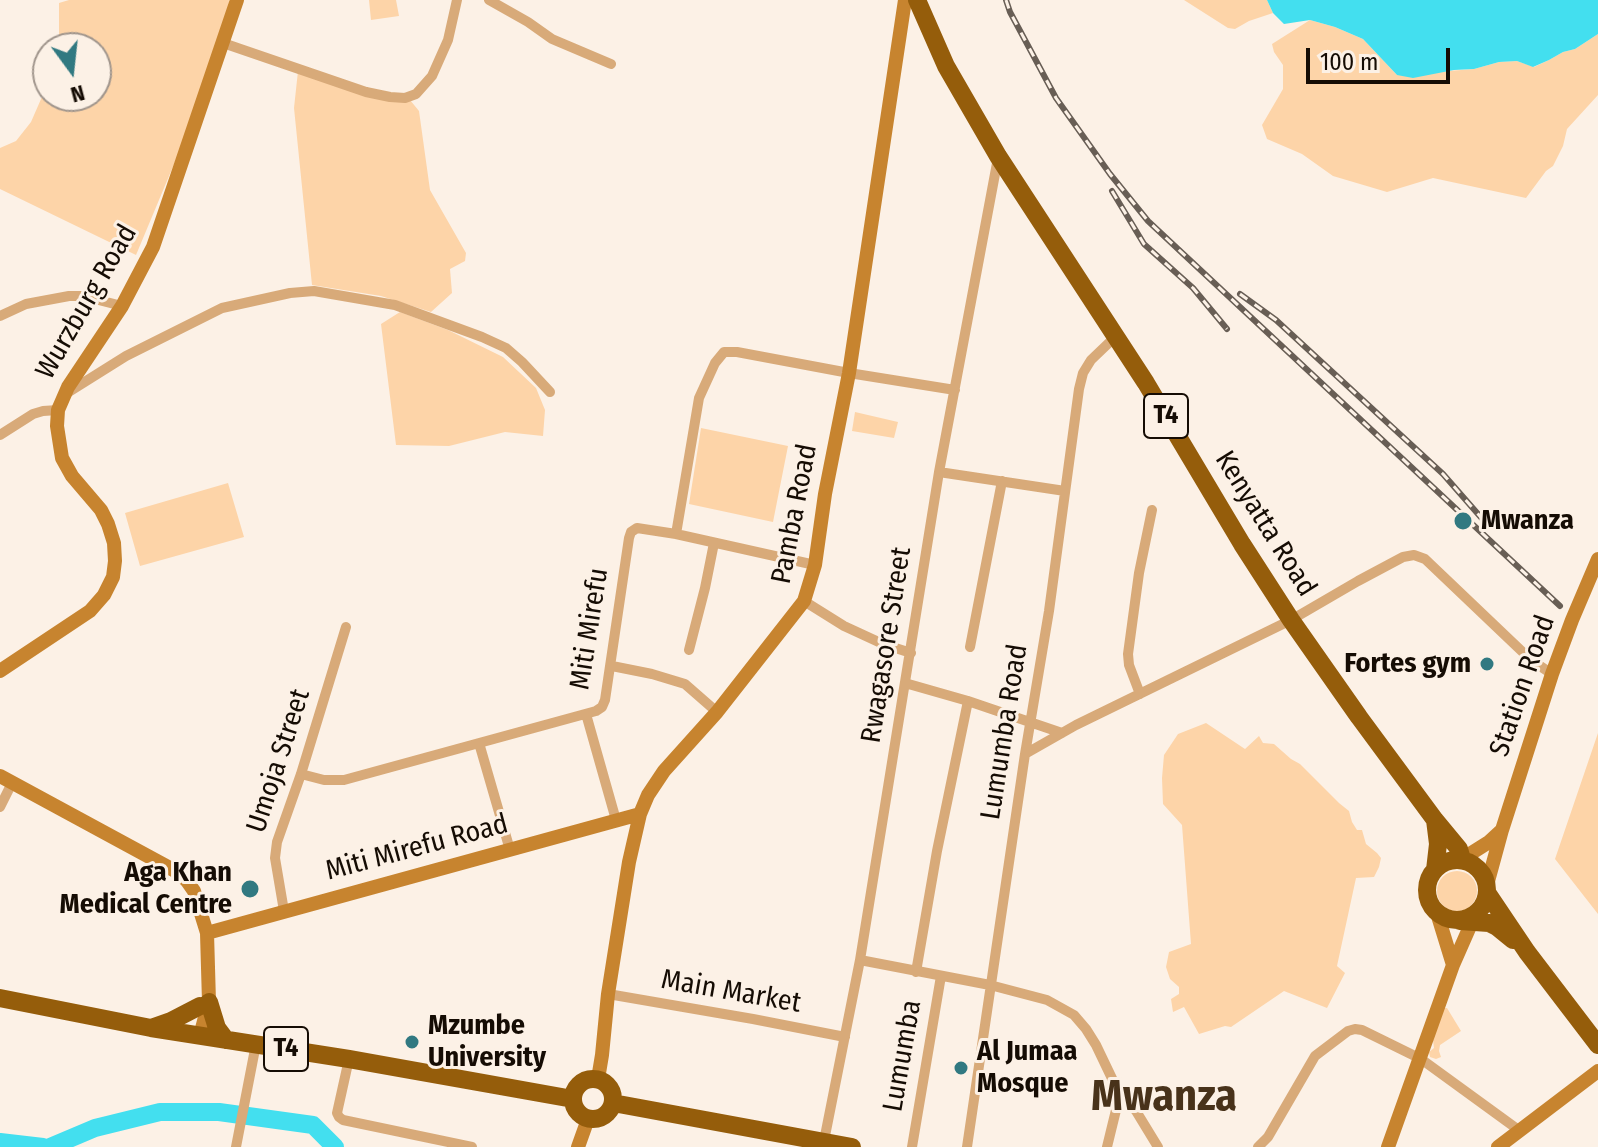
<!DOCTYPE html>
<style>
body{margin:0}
#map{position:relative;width:1598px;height:1147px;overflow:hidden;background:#fcf1e6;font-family:"Fira Sans Condensed",sans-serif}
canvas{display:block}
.north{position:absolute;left:32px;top:32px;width:80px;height:80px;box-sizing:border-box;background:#fcf1e6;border:2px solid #a0958c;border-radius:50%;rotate:165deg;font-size:22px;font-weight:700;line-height:32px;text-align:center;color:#150c04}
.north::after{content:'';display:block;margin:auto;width:28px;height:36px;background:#317981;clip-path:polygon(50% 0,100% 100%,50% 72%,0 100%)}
.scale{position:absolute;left:1306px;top:48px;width:144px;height:36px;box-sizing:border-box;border:4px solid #150c04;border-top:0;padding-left:10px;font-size:24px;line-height:28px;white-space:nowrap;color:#150c04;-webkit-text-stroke:6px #fcf1e6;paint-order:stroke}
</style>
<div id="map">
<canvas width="1598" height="1147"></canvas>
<div class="north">N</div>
<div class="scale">100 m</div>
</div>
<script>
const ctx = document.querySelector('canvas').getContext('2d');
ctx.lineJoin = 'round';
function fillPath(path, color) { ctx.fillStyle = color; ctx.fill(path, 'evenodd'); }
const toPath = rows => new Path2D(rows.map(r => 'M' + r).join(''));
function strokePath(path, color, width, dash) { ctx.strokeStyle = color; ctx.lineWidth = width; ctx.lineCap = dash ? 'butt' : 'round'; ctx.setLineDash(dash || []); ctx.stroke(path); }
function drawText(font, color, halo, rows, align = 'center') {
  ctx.font = font + ' "Fira Sans Condensed",sans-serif'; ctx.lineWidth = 6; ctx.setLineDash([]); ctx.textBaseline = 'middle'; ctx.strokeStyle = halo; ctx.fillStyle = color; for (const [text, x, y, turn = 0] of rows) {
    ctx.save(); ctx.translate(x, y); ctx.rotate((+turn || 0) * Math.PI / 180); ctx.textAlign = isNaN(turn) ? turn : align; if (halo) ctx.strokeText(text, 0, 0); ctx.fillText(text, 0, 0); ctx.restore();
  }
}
fillPath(toPath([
 [69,0,229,0,228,19,192,121,136,255,0,189,0,148,16,141,31,122,48,83,48,96,96,96,96,48,59,48,59,3],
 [369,0,396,0,399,16,371,20],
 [1184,0,1267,0,1273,13,1249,21,1235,29,1228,28],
 [1310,20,1335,27,1363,39,1397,75,1474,69,1499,62,1517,61,1534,67,1549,60,1563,52,1575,49,1598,34,1598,95,1567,129,1563,146,1553,166,1546,171,1526,198,1433,178,1387,192,1333,176,1302,154,1267,139,1262,125,1283,89,1283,65,1274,52,1272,44],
 [298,71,410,100,419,111,430,190,466,253,465,261,450,269,452,293,431,312,381,296,312,285,294,108],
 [400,312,448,330,503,357,536,388,545,410,543,436,505,432,449,446,396,445,381,324],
 [855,412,898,422,894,438,852,431],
 [701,428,788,446,773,522,689,504],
 [228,483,244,537,140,566,125,513],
 [1206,723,1245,749,1259,736,1263,743,1274,744,1291,759,1300,764,1339,803,1349,811,1352,822,1357,830,1362,830,1366,844,1377,853,1381,858,1379,867,1374,877,1356,878,1337,966,1345,973,1327,1008,1284,991,1231,1027,1225,1026,1199,1034,1184,1007,1173,1012,1171,999,1179,994,1179,987,1170,979,1166,967,1169,952,1191,944,1182,825,1163,804,1162,778,1164,755,1178,734],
 [1598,733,1598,914,1555,859],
 '1437 891a20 20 0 1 1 40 0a20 20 0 1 1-40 0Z',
 [1443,1008,1447,1008,1461,1031,1440,1045,1439,1051,1441,1057,1436,1059,1430,1057,1429,1052,1434,1048,1433,1040]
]), '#fdd4a8');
fillPath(toPath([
 [1267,0,1598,0,1598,34,1575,49,1563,52,1549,60,1533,67,1517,61,1499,62,1474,69,1454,70,1413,78,1397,75,1363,39,1335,27,1310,20,1284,24,1273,13]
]), '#43dfef');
strokePath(toPath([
 [0,1142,43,1147],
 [50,1147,95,1128,160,1112,219,1112,313,1125,335,1147]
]), '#43dfef', 18);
strokePath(toPath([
 [489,0,528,22,552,39,611,64],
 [223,43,366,92,390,97,405,98,416,94,432,76,448,40,457,0],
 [0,316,26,304,69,296,83,296,122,306],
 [67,393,126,356,222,308,290,293,314,291,395,305,482,337,506,348,522,362,550,392],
 [0,435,33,414,43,411,58,410],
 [939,472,1065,491],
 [676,534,699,398,715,363,724,352,737,352,849,373,955,390],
 [804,601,844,626,883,644,911,653],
 [970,647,1002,481],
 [689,650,705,588,714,543],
 [612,666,652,674,685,684,717,712],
 [905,683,968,701,1062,733],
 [1140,694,1129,665,1128,654,1139,573,1152,510],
 [586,714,616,820],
 [479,743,510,850],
 [1025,754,1076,725,1291,620,1358,581,1403,557,1414,555,1425,559,1531,660,1552,674],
 [301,774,324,780,344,780,596,711,602,707,605,700,629,538,631,532,637,528,676,534,815,565],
 [0,807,12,783],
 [284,911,275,858,277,842,301,774,346,627],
 [860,960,990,985,1047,1000,1074,1015,1086,1029,1096,1045,1118,1091,1117,1106,1107,1147],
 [916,972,937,851,968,701],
 [608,994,753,1019,845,1037],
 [349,1059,337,1113,339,1117,343,1120,472,1147],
 [1118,1091,1136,1111,1158,1147],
 [824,1141,860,960,939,472,998,158],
 [236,1147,256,1044],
 [912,1147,941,976],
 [967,1147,1025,754,1049,611,1079,389,1083,373,1091,360,1115,337],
 [1258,1147,1268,1137,1315,1056,1348,1031,1355,1029,1362,1030,1421,1059,1520,1131]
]), '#d8aa79', 10);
strokePath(toPath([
 [0,671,90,611,104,595,113,577,115,561,114,543,108,524,101,510,72,476,62,458,57,426,58,410,68,387,122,306,153,247,237,0],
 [0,776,179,873,187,881,194,891,207,933,209,1002,200,1036],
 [1462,859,1489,842,1502,830],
 [1487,885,1502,830,1552,674,1572,620,1598,559],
 [1437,913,1453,965],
 [207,933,640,814],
 [598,1079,602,1055,608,994,629,862,640,814,648,795,664,771,717,712,804,601,815,565,825,494,849,373,905,0],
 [578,1147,588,1119],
 [1388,1147,1453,965,1475,915],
 [1498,1147,1598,1071]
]), '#c7842f', 14);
strokePath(toPath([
 [917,0,946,66,998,156,1146,383,1242,544,1291,620,1359,717,1435,820,1459,849,1462,859],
 [1435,820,1438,844,1435,870],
 '1427 890a30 30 0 1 1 60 0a30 30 0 1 1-60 0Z',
 [1488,894,1527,952,1598,1045],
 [1460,921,1489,923,1497,927,1513,940],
 [0,998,151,1028,349,1059,573,1099],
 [209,1002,217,1028,226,1040],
 [154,1027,171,1021,200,1006],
 '573 1099a20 20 0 1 1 40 0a20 20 0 1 1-40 0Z',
 [613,1103,852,1147]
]), '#955d0b', 18);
const rail = toPath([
 [1006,0,1010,12,1056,98,1110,174,1148,221,1560,606],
 [1112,191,1144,244,1193,288,1227,329],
 [1240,294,1276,320,1443,474,1485,522]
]);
strokePath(rail, '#685e55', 6);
strokePath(rail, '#fcf1e6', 3, [9]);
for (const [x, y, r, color] of [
 [1463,521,10,"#317981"],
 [1487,664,8,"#317981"],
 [250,889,10,"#317981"],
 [412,1042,8,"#317981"],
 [961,1068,8,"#317981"]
]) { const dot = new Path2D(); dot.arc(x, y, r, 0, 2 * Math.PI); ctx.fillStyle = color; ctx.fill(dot); strokePath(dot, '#fcf1e6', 3); }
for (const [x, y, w] of [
 [1166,416,44],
 [286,1049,44]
]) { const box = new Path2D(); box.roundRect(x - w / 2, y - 22, w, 44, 6); ctx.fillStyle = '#fcf1e6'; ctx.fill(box); strokePath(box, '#150c04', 2); }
drawText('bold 26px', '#150c04', null, [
 ["T4",1166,416],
 ["T4",286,1049]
]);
drawText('28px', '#150c04', '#fcf1e6', [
 ["Wurzburg Road",87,302,-60],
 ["Pamba Road",795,514,-79],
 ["Kenyatta Road",1265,524,58],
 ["Miti Mirefu",590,629,-81],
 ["Rwagasore Street",887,645,-81],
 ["Station Road",1523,686,-71],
 ["Lumumba Road",1005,732,-81],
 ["Umoja Street",279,761,-72],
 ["Miti Mirefu Road",417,848,-15],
 ["Main Market",731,992,10],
 ["Lumumba",903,1056,-80]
]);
drawText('bold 28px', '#150c04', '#fcf1e6', [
 ["Mwanza",1481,521],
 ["Fortes gym",1471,664,"right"],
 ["Aga Khan",232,873,"right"],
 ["Medical Centre",232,905,"right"],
 ["Mzumbe",428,1026],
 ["University",428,1058],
 ["Al Jumaa",977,1052],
 ["Mosque",977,1084]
], 'left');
drawText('bold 44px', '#48321a', '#fcf1e6', [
 ["Mwanza",1164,1098]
]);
</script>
